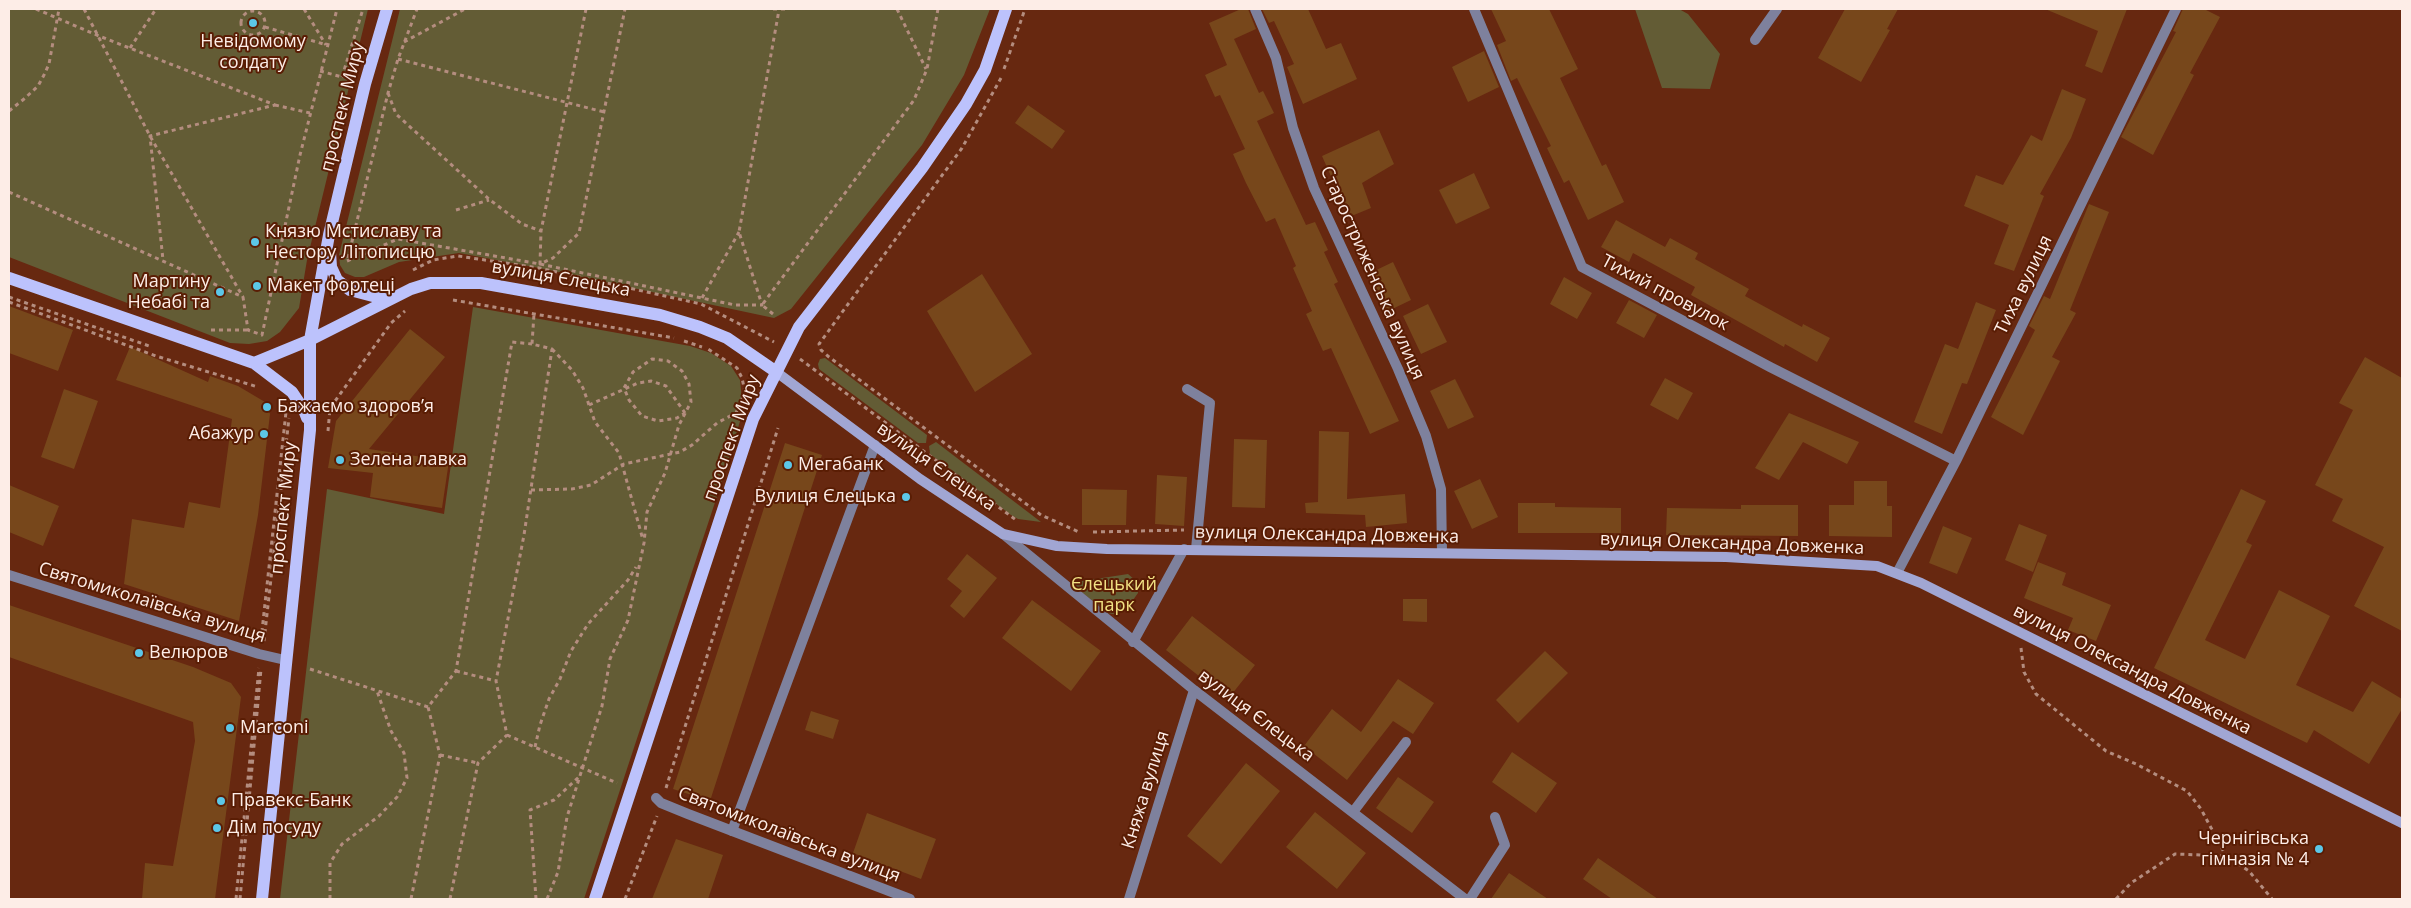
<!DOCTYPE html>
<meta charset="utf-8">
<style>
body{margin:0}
#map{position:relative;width:2411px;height:908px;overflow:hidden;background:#672810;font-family:"Open Sans",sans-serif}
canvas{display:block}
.frame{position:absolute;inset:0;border:10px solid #fdede7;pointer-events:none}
</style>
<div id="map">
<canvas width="2411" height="908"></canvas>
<div class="frame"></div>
</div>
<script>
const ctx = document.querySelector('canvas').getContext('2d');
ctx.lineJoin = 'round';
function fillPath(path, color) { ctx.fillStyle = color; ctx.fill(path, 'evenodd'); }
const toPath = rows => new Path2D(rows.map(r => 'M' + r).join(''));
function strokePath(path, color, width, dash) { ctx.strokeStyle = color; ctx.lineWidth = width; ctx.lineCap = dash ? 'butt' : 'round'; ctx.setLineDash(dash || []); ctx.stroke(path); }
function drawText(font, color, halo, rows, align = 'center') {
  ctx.font = font + ' "Open Sans",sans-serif'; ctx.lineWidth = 4; ctx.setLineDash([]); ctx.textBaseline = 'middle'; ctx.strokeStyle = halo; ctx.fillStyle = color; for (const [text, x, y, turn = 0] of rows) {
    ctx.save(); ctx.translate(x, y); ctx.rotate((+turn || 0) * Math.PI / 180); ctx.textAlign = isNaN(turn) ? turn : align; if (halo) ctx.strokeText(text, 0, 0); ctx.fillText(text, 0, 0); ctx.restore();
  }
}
fillPath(toPath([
 [9,9,368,9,307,260,299,308,280,332,267,341,249,344,230,343,9,257],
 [400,9,990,9,964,75,922,145,791,309,774,318,539,268,459,253,399,262,364,277,355,277,345,273,340,265,339,255],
 [1635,9,1679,9,1688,14,1720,54,1710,89,1662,88],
 [473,307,690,346,711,353,731,366,740,380,743,411,725,472,584,899,280,899,327,489,444,514],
 [825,358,927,435,926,443,918,443,819,369,818,364,820,359],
 [936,442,1041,522,1018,519,1011,515,930,454,929,446],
 [1128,574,1135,580,1138,587,1138,593,1126,610,1113,614,1108,613,1075,587,1076,582]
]), '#635c35');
fillPath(toPath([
 [1241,9,1248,9,1256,29,1234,39,1259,93,1263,91,1274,113,1257,121,1306,225,1315,222,1328,250,1324,252,1338,282,1334,284,1399,421,1370,434,1331,348,1323,351,1306,314,1312,311,1293,268,1296,266,1275,218,1266,222,1246,183,1233,154,1245,149,1220,95,1215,97,1205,75,1227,65,1209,23],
 [1262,9,1308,9,1326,49,1341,43,1357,79,1303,104,1287,67,1294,64,1274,21,1269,23],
 [1491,9,1549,9,1578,69,1560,78,1602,166,1606,164,1624,202,1588,220,1569,180,1564,183,1547,148,1551,146,1517,78,1511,81,1497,45,1506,41],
 [1845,9,1898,9,1887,29,1890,30,1861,82,1818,58],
 [2045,9,2127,9,2102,73,2085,66,2098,31],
 [2183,9,2204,9,2220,17,2190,73,2194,75,2153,155,2121,137,2176,32,2173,31],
 [1484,51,1499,87,1468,102,1452,67],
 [2062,89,2086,99,2071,138,2040,194,2044,196,2014,271,1994,264,2009,225,1964,206,1976,175,2003,185,2031,135,2042,141],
 [1028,105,1065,131,1052,149,1015,123],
 [1379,130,1394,164,1362,183,1371,208,1349,217,1322,156],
 [1474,173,1490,208,1456,224,1439,190],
 [2089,204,2109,212,2070,310,2076,313,2052,357,2060,361,2023,435,1991,417,2035,330,2029,326,2044,296,2050,299],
 [1616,220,1665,247,1670,238,1698,253,1695,259,1749,289,1745,296,1802,327,1803,324,1830,338,1817,362,1785,344,1784,347,1691,295,1695,287,1633,253,1629,262,1601,247],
 [1393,262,1411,300,1386,312,1368,274],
 [982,274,1032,354,975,392,927,311],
 [1564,277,1592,293,1577,319,1550,304],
 [1629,300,1657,315,1644,338,1616,323],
 [1976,302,1996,310,1967,384,1962,383,1942,434,1914,422,1945,344,1958,349],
 [1428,304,1447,342,1421,354,1403,316],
 [9,306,73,330,58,371,9,353],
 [410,329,445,357,369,449,449,461,442,508,370,497,373,473,328,468,336,421],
 [130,347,208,382,210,376,238,386,265,402,270,414,258,515,239,621,124,584,132,519,184,528,189,502,220,508,232,419,116,380],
 [2365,357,2402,378,2402,631,2354,606,2384,547,2332,521,2343,499,2315,485,2353,410,2339,403],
 [1665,378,1693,393,1678,420,1650,405],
 [1455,379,1474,417,1448,429,1430,391],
 [64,389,98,401,74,469,41,457],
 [1789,413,1859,442,1847,464,1803,442,1779,480,1755,468],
 [1319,431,1349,432,1347,499,1405,494,1407,523,1366,527,1365,515,1306,513,1305,503,1318,502],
 [1234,439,1267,440,1265,508,1232,507],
 [785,443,822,455,710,801,673,789],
 [1157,475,1187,477,1184,526,1155,524],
 [1480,479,1498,517,1472,529,1454,491],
 [1854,481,1887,481,1887,506,1892,506,1892,537,1829,536,1829,505,1854,505],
 [9,485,59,506,43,546,9,532],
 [1082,489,1127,490,1126,525,1082,525],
 [2241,489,2266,501,2246,542,2252,545,2205,640,2245,659,2279,590,2330,616,2296,685,2353,712,2372,681,2402,699,2402,709,2369,764,2314,730,2307,743,2154,668],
 [1518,503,1555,503,1555,507,1621,508,1621,533,1518,533],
 [1741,505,1798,505,1798,536,1666,535,1667,508,1741,509],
 [2019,524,2047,535,2033,572,2005,560],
 [1943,526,1972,538,1957,574,1929,563],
 [967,554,997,578,964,618,950,606,962,591,947,579],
 [2038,562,2066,573,2062,585,2111,605,2096,641,2068,630,2073,618,2024,598],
 [1403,599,1427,599,1427,622,1403,621],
 [1032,600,1101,651,1071,691,1002,638],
 [9,605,193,667,231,683,241,697,215,899,142,899,145,863,173,866,195,741,193,722,9,657],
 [1192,616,1255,665,1228,699,1166,650],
 [1545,651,1568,673,1518,723,1496,700],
 [1398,679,1434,703,1413,734,1393,721,1347,780,1304,746,1332,709,1361,732],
 [811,711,839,720,833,739,805,730],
 [1512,752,1557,783,1536,813,1492,782],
 [1246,763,1280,791,1221,864,1187,836],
 [1398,777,1434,802,1412,833,1376,808],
 [1315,812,1366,853,1337,889,1286,847],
 [867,813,936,839,921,879,853,853],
 [676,839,723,855,708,899,652,899],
 [1598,858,1658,899,1612,899,1583,879],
 [1509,873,1548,899,1491,899]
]), '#77471b');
strokePath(toPath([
 [36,9,99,36,275,105,150,136,163,260],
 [84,9,150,136,243,297],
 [304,9,326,45],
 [586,9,541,231,540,264,553,258,579,233,625,9],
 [773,9,786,9],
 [897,9,926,69],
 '241 23a12 12 0 1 1 24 0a12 12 0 1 1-24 0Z',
 [265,27,327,45],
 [404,42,465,9],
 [130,48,156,9],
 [398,59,604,112],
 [1004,69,1025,9],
 [320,71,342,77],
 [342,77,352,70],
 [342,77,363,9],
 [1001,78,962,148,819,344,821,350,829,357,1041,515,1079,532],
 [388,93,396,114,490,200,522,224,541,231],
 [275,105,310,113],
 [9,111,24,99,38,86,44,75,49,64,59,9],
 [9,192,243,297,248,330,262,335,300,155,337,9],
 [456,210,489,200],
 [348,258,388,93,398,59,417,9],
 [347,261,398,239,540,264,735,305,762,305,739,232,779,10],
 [413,270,433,260,458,256,539,268,701,304,774,342],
 [9,297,152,347],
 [702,298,739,232],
 [453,300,674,338],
 [9,302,156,356,258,387],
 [773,314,762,305,914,100,927,69,938,9],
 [211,330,248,330],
 [684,341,702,347],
 [552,349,572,370,583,388,595,422,619,453,643,540],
 [800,359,1016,520],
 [589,405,638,383,651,381,666,386,685,413],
 [328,431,330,408,391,323,405,311],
 [531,490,572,489,591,485,624,464,680,452,692,445,717,423,736,413,745,392,742,378,737,368,708,349],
 [1093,532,1184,530],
 [261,640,286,412],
 [264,641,289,418],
 [2021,648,2024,672,2036,694,2106,751,2136,764,2187,791,2201,809,2226,856,2249,871,2272,899],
 [310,669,428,707],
 [456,671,496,681],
 [507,735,617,783],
 [535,747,540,725,549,699,560,679,571,651,588,624,628,580,636,567],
 [440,755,478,763],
 [666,788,778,428],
 [236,899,259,668],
 [240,899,261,669],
 [330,899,330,863,342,844,379,816,397,797,407,778,404,753,391,731,377,691],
 [411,899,440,755,428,707,456,671,512,342,532,344],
 [450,899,478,763,507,735,496,681,524,535,552,349,532,344,534,314],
 [536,899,530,810,554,800,580,776],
 [547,899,558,872,567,817,602,706,610,659,628,620,644,543,647,512,665,473,679,425,691,402,689,384,682,371,668,361,652,359,633,372,624,388,629,400,642,416,658,421,677,418,685,413],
 [625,899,657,816],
 [2116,899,2131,883,2175,854,2226,856]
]), '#b48d7f', 3, [4, 4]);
strokePath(toPath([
 [1187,389,1210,403,1196,549],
 [1353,812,1406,742],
 [732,831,875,445],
 [1470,899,1505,845,1495,817]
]), '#7e819d', 10);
strokePath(toPath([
 [1255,9,1276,58,1293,128,1314,188,1398,369,1426,436,1441,489,1442,553],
 [1474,9,1582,267,1770,367,1956,461],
 [1755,40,1777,9],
 [1003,534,1194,690,1465,899],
 [1897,573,1956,461,2176,9],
 [9,575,259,654,285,660],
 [1133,642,1184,549],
 [656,798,661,803,688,814,910,899],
 [1129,899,1194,690]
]), '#7e819d', 10);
strokePath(toPath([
 [775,371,920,479,1003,534,1057,546,1107,549,1726,557,1877,566,1921,583,2402,823]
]), '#a1a6d3', 10);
strokePath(toPath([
 [330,252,331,267,337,280,350,290,388,300],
 [9,278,254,363,310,340,411,289,430,283,481,283,660,315,700,327,727,338,775,371],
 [254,363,292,392,304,410,307,418],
 [262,899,310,430,310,340,329,235,365,84,387,9],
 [595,899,753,419,799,327,922,168,966,104,985,70,1006,9]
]), '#bcc2fc', 12);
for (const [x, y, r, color] of [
 [253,23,5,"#5cc7e7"],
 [255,242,5,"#5cc7e7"],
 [257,286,5,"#5cc7e7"],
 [220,292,5,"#5cc7e7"],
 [267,407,5,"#5cc7e7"],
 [264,434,5,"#5cc7e7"],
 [340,460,5,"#5cc7e7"],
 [788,465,5,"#5cc7e7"],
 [906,497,5,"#5cc7e7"],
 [139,653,5,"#5cc7e7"],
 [230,728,5,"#5cc7e7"],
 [221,801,5,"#5cc7e7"],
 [217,828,5,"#5cc7e7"],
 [2319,849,5,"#5cc7e7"]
]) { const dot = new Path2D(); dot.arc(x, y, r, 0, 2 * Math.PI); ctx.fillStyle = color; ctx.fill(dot); strokePath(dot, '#5a1d04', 2); }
drawText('18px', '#fdede7', '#5a1d04', [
 ["Невідомому",253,42,"center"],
 ["солдату",253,63,"center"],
 ["Князю Мстиславу та",265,232],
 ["Нестору Літописцю",265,253],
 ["Мартину",210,282,"right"],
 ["Небабі та",210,303,"right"],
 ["Макет фортеці",267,286],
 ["Бажаємо здоров’я",277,407],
 ["Абажур",254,434,"right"],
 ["Зелена лавка",350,460],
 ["Мегабанк",798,465],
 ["Вулиця Єлецька",896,497,"right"],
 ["Велюров",149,653],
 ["Marconi",240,728],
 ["Правекс-Банк",231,801],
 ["Дім посуду",227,828],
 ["Чернігівська",2309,839,"right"],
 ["гімназія № 4",2309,860,"right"]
], 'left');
drawText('18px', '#fdede7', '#5a1d04', [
 ["проспект Миру",343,107,-76],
 ["Старостриженська вулиця",1372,273,66],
 ["вулиця Єлецька",561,279,10],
 ["Тиха вулиця",2024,285,-64],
 ["Тихий провулок",1665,293,28],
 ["проспект Миру",732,438,-70],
 ["вулиця Єлецька",936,467,35],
 ["проспект Миру",284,508,-84],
 ["вулиця Олександра Довженка",1327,535,1],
 ["вулиця Олександра Довженка",1732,544,2],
 ["Святомиколаївська вулиця",152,603,17],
 ["вулиця Олександра Довженка",2132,670,27],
 ["вулиця Єлецька",1256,716,37],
 ["Княжа вулиця",1146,790,-73],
 ["Святомиколаївська вулиця",789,835,21]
]);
drawText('18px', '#f2e284', '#5a1d04', [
 ["Єлецький",1114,585],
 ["парк",1114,606]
]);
</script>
